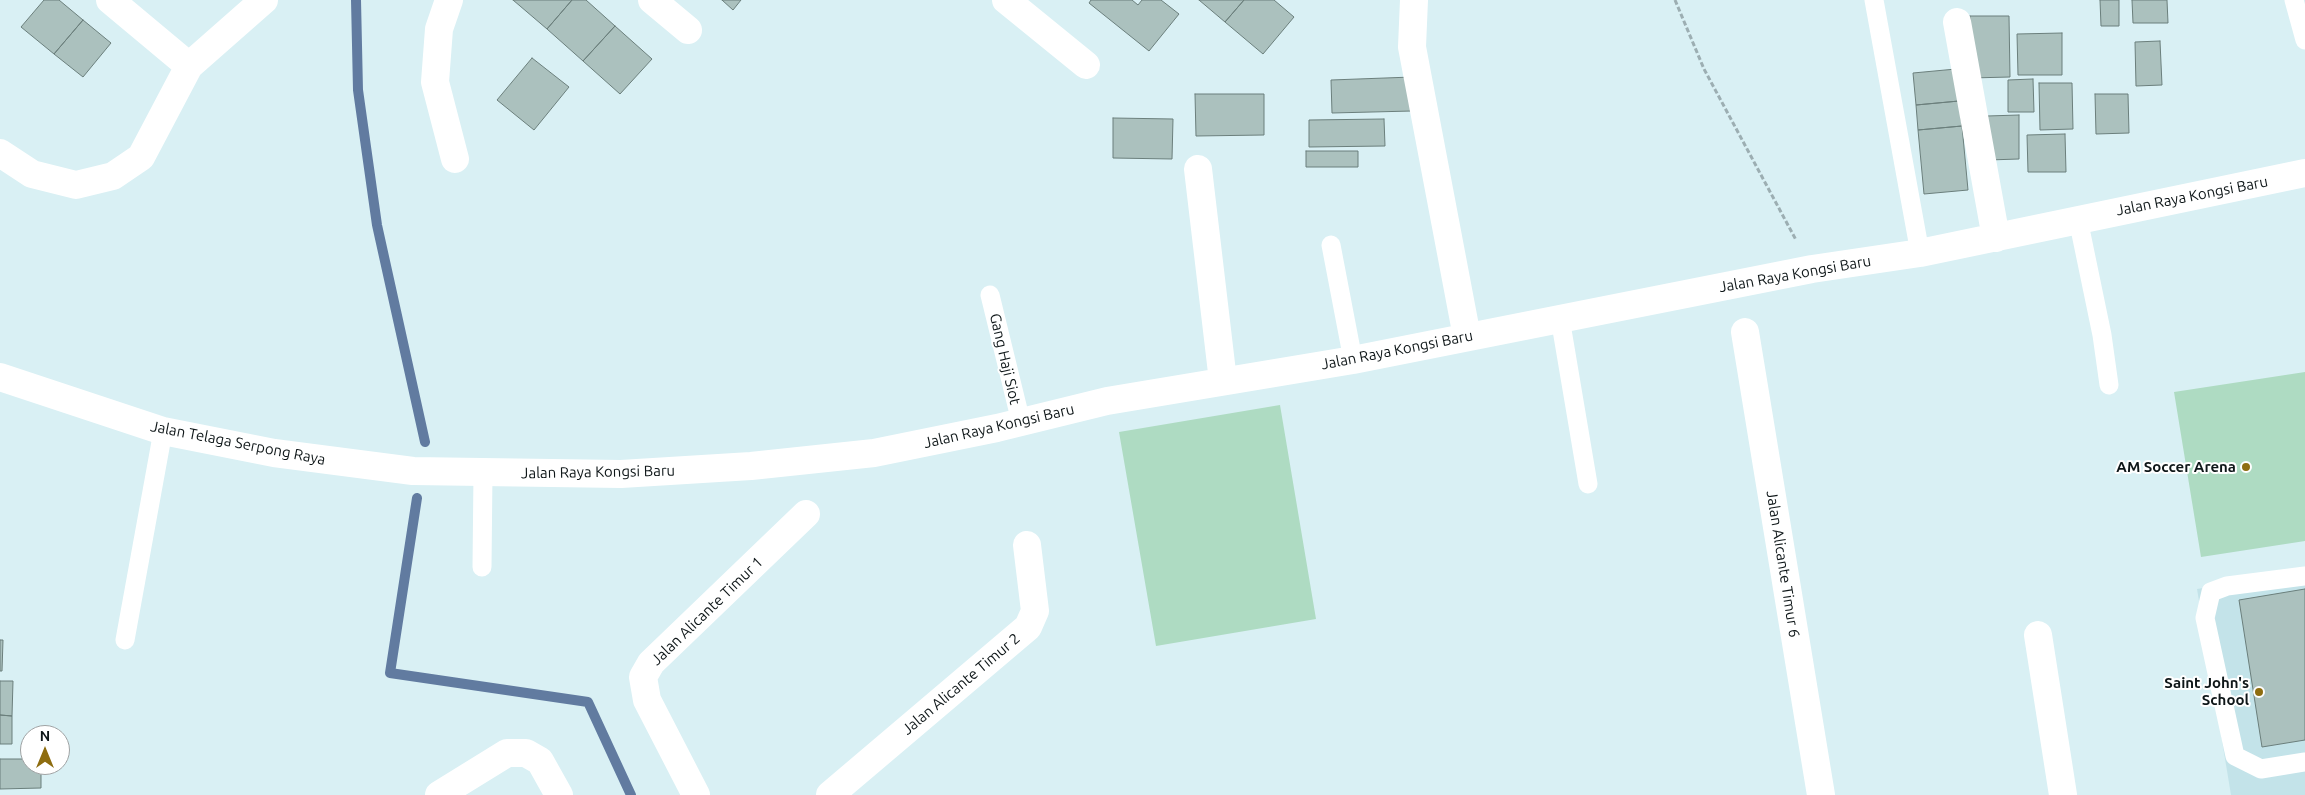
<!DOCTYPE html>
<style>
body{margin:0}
#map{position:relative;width:2305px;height:795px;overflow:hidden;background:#d9f0f4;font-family:Ubuntu,sans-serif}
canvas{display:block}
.north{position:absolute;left:20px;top:725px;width:50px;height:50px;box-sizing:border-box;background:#fff;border:1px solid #9fa2a3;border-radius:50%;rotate:0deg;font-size:14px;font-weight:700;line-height:20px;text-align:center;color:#0e1618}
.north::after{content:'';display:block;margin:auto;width:18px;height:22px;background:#8e6d10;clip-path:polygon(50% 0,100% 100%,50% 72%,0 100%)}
</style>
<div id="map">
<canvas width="2305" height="795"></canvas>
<div class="north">N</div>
</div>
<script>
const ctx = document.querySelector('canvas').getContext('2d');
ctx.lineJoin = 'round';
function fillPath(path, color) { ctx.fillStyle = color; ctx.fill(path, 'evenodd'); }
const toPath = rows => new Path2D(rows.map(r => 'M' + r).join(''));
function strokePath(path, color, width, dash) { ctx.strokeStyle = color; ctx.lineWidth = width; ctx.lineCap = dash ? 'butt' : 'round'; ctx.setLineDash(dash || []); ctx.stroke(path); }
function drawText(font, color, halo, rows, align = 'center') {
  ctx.font = font + ' Ubuntu,sans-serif'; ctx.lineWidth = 4; ctx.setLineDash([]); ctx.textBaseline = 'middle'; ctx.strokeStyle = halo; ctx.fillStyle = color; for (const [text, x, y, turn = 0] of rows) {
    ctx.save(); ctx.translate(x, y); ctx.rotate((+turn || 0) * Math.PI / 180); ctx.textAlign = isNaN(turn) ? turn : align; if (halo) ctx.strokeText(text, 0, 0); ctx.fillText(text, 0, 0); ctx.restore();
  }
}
fillPath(toPath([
 [2305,572,2305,795,2231,795,2197,589]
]), '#c3e3e9');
fillPath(toPath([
 [2305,372,2305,541,2201,557,2174,392],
 [1280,405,1316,619,1156,646,1119,432]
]), '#aedbc2');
strokePath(toPath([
 [356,0,358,90,377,225,425,442],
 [417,498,390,673,588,702,631,795]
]), '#617ba0', 10);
const building = toPath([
 [44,0,59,0,83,20,54,54,21,27,44,0],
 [513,0,572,0,547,29,513,0],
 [572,0,586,0,615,26,583,61,547,29,572,0],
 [722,0,741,0,733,10,722,0],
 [1091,0,1132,0,1138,5,1142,0,1161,0,1179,14,1149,51,1089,3,1091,0],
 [1199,0,1244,0,1225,22,1199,0],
 [1244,0,1274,0,1294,17,1263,54,1225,22,1244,0],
 [2100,0,2119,0,2119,26,2101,26,2100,0],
 [2132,0,2167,0,2168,23,2133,23,2132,0],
 [1970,16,2009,16,2010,77,1971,78,1970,16],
 [83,20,111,43,83,77,54,54,83,20],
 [615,26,652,59,620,94,583,61,615,26],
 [2062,33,2062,75,2018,75,2017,34,2062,33],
 [2160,41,2162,85,2136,86,2135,42,2160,41],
 [532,58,569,87,534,130,497,100,532,58],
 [1956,69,1959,101,1916,105,1913,73,1956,69],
 [1412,77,1412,111,1332,113,1331,80,1412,77],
 [2033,79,2034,112,2008,112,2008,80,2033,79],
 [2039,83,2072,83,2073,129,2040,130,2039,83],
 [1195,94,1264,94,1264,135,1196,136,1195,94],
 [2095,94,2128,94,2129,133,2096,134,2095,94],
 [1959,101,1962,126,1918,130,1916,105,1959,101],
 [2019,115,2019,159,1988,160,1987,116,2019,115],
 [1113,118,1173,119,1172,159,1113,158,1113,118],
 [1384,119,1385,146,1309,147,1309,120,1384,119],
 [1962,126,1968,190,1924,194,1918,130,1962,126],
 [2065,134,2066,172,2028,172,2027,135,2065,134],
 [1306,151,1358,151,1358,167,1306,167,1306,151],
 [2305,589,2305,740,2262,747,2239,600,2305,589],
 [0,640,3,640,2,671,0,671,0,640],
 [0,681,13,681,12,716,0,715,0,681],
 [0,715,12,716,12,744,0,744,0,715],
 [0,759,30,759,30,765,41,765,41,788,0,789,0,759]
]);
fillPath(building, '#abc1be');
strokePath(building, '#6b7f7c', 1);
strokePath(toPath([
 [1675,0,1704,69,1796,240]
]), '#9caeb2', 3, [5, 2.5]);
strokePath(toPath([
 [1874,0,1920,253],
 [2294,0,2305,40],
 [2078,219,2102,335,2109,385],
 [1331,245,1353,360],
 [990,295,1021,422],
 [1560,318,1588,484],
 [482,567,483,473],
 [2305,576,2227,586,2211,592,2205,618,2235,756,2261,769,2305,762],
 [125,640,163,431]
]), '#fff', 19);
strokePath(toPath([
 [110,0,189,66],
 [449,0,439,29,435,82,455,159],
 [652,0,688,30],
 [1006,0,1086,65],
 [1414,0,1412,47,1467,337],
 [1957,22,1996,238],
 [0,153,32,174,76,185,113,176,141,157,189,66,264,0],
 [1198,169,1223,381],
 [1745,332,1821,795],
 [0,377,163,431,274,453,413,471,621,474,751,466,874,453,997,428,1107,401,1353,360,1812,269,1920,253,2305,173],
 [2038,635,2063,795],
 [439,795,507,753,526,753,540,761,559,795],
 [696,795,647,700,643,677,651,663,806,514],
 [830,795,1028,627,1035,611,1027,545]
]), '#fff', 28);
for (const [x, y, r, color] of [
 [2246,467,5,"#8e6d10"],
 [2259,692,5,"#8e6d10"]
]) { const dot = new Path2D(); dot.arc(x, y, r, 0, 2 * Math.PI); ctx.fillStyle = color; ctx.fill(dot); strokePath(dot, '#fff', 2); }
drawText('15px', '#0e1618', '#fff', [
 ["Jalan Raya Kongsi Baru",2192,196,-11],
 ["Jalan Raya Kongsi Baru",1795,274,-10],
 ["Jalan Raya Kongsi Baru",1397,350,-11],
 ["Gang Haji Siot",1005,359,77],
 ["Jalan Raya Kongsi Baru",999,426,-13],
 ["Jalan Telaga Serpong Raya",238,443,11],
 ["Jalan Raya Kongsi Baru",598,472,-1],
 ["Jalan Alicante Timur 6",1783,564,81],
 ["Jalan Alicante Timur 1",707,611,-44],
 ["Jalan Alicante Timur 2",961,684,-40]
]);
drawText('bold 15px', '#0e1618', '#fff', [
 ["AM Soccer Arena",2236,467],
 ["Saint John's",2249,683],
 ["School",2249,700]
], 'right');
</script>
